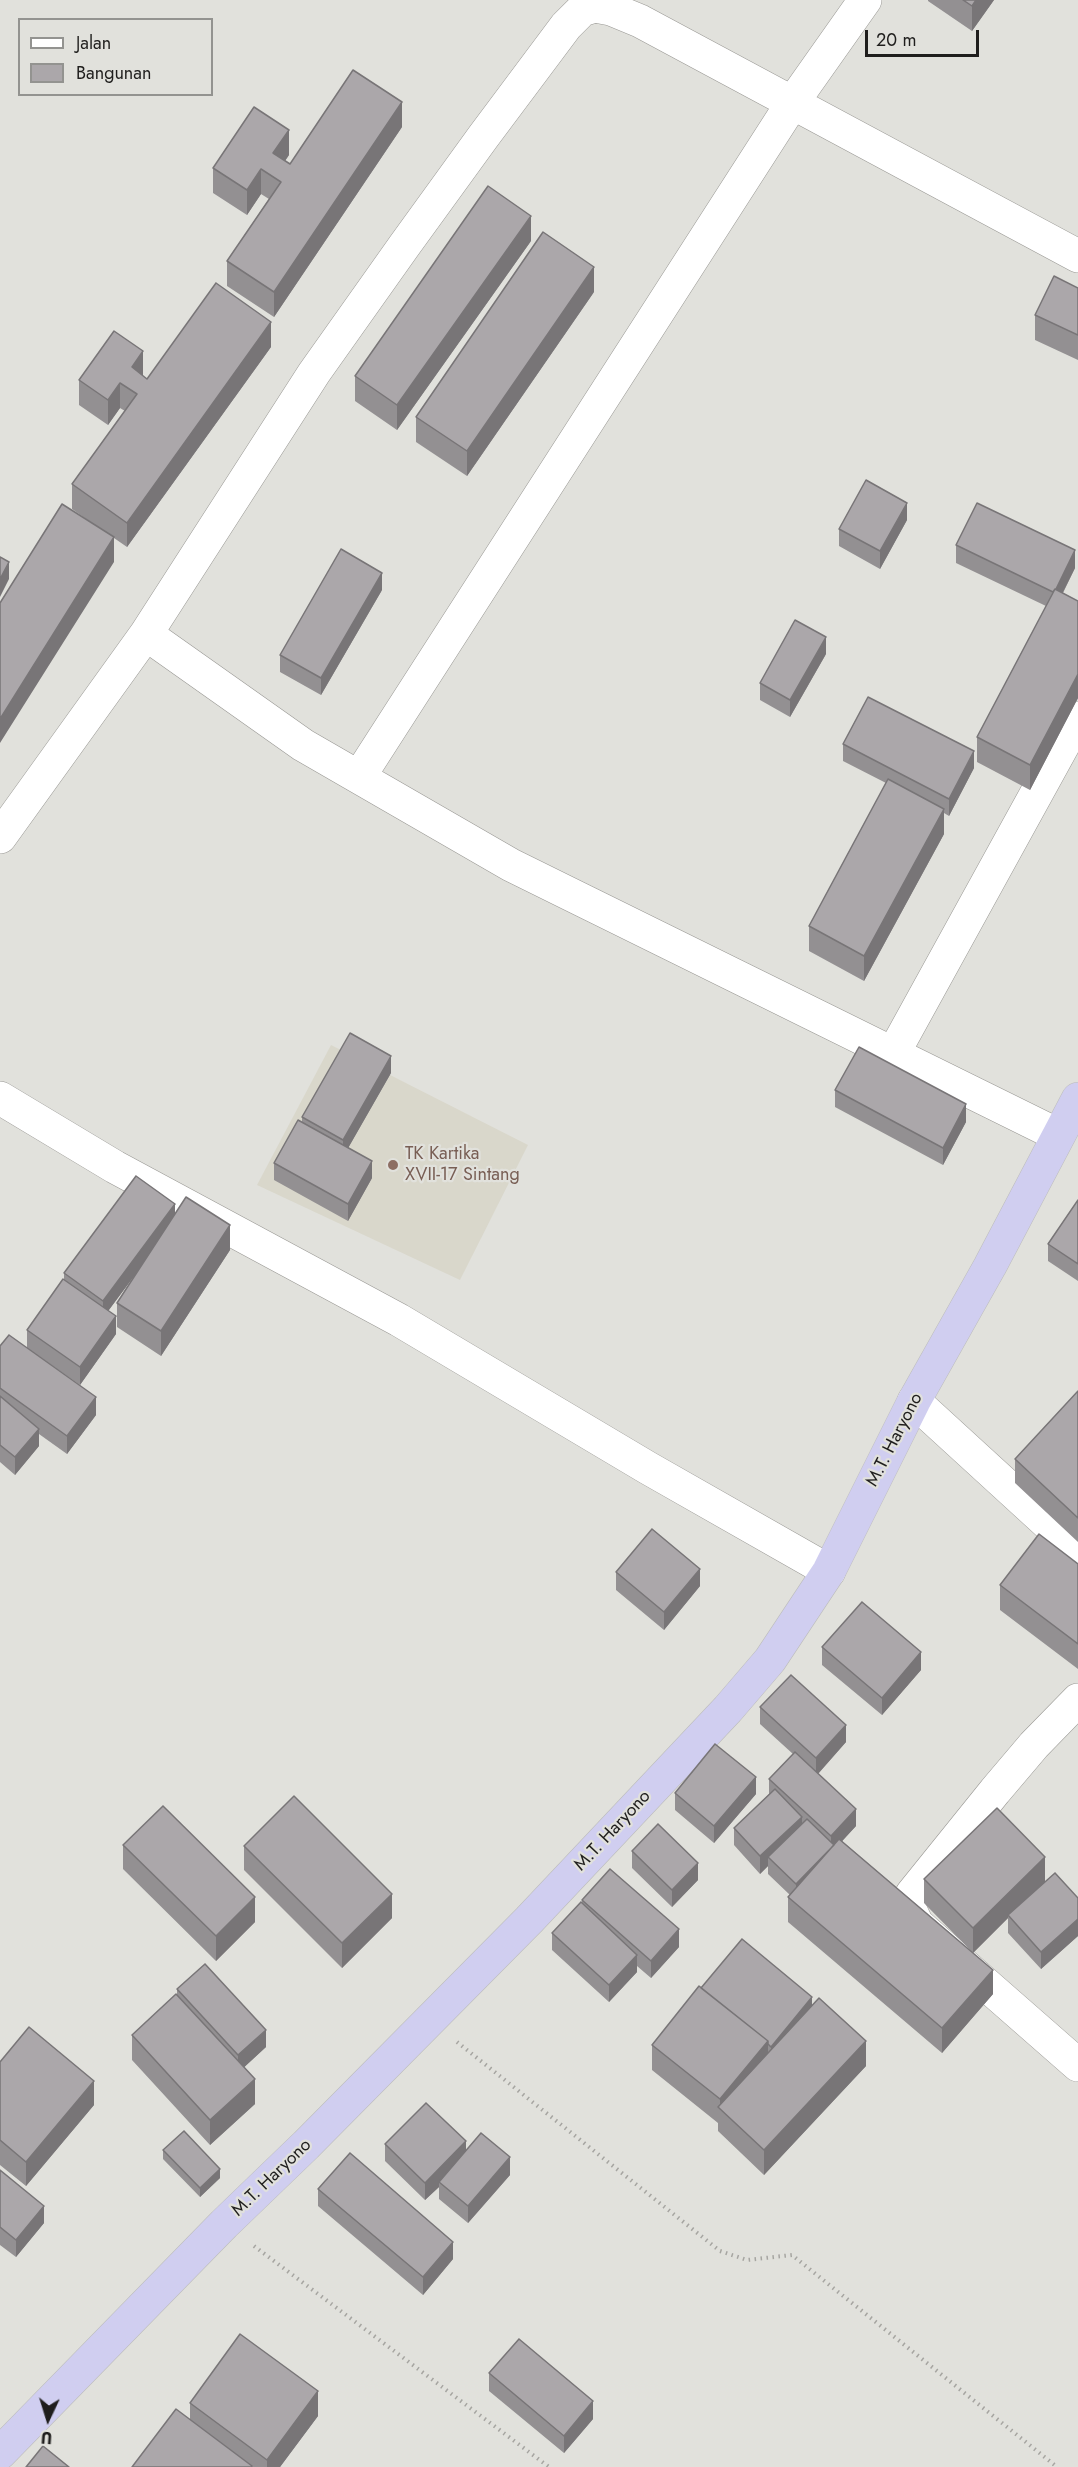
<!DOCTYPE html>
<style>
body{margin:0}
#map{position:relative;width:1078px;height:2467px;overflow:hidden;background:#e1e1dc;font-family:Jost,sans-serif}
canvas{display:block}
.legend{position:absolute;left:18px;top:18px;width:195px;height:78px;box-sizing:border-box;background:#e1e1dc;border:2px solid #939390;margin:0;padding:8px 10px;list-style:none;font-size:18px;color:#1f1e1d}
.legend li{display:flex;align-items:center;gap:12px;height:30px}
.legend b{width:30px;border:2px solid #939390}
.north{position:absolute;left:18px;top:2389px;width:60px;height:60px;-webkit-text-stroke:4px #e1e1dc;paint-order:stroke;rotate:184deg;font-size:16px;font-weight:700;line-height:24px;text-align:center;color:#1f1e1d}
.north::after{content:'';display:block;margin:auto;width:21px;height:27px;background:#1f1e1d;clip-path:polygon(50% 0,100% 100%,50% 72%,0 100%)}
.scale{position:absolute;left:865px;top:30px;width:114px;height:27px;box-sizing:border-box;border:3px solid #1f1e1d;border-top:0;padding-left:8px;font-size:18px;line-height:21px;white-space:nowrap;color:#1f1e1d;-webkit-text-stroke:4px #e1e1dc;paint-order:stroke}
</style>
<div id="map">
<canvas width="1078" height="2467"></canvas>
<ul class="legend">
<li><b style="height:8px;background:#fff"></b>Jalan</li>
<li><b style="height:16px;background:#aba7aa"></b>Bangunan</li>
</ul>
<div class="north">U</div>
<div class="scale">20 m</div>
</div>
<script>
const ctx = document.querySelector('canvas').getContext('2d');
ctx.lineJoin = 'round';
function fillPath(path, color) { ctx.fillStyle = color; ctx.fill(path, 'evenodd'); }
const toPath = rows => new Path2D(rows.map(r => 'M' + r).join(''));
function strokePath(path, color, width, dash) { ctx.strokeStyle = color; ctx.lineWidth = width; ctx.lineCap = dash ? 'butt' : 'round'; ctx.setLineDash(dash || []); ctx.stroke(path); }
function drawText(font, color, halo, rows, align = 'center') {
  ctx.font = font + ' Jost,sans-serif'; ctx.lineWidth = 4.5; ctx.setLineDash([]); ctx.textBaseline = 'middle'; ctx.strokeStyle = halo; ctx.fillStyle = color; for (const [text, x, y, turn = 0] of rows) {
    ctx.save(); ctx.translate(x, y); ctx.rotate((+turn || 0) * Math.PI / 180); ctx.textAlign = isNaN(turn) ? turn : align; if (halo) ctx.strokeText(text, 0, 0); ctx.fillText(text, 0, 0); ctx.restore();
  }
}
fillPath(toPath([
 [331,1045,528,1145,460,1280,257,1185]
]), '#d9d7cb');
const minor = toPath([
 [146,634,314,373,404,246,483,137,566,26,582,10,595,6,611,9,640,21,1078,256],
 [359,777,793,102,865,0],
 [0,837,146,634,303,745,511,865,1058,1135],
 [893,1054,1078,718],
 [0,1098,115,1167,399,1320,648,1468,829,1571],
 [914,1401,1078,1551],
 [1078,1700,1034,1745,995,1791,912,1894,908,1905,917,1924,1078,2065]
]);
const trunk = toPath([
 [0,2453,224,2224,306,2145,529,1920,728,1709,770,1660,829,1571,914,1401,990,1266,1078,1099]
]);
strokePath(minor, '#989793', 34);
strokePath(trunk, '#bcbcbb', 34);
strokePath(toPath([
 [457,2042,720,2251,747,2260,792,2255,1057,2467],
 [254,2246,549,2467]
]), '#a6a5a1', 4, [1.5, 4.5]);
strokePath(minor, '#fff', 33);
strokePath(trunk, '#d0cef0', 33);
fillPath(toPath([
 [928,0,994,0,972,31,928,1],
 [402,127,274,317,227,286,227,261,269,199,261,194,247,215,213,193,213,168,289,155,285,161,290,164],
 [531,241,397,430,355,401,355,376],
 [1078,288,1078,360,1035,340,1035,315],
 [594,292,467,476,416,442,416,417],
 [271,347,127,547,114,538,114,562,92,523,72,509,72,484,125,411,120,408,108,425,79,405,79,380,143,376,147,379],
 [907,520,880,569,839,546,839,529],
 [956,545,1075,568,1063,593,1078,601,1078,698,1030,790,977,762,977,737,1046,606,956,563],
 [382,590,321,695,280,672,280,655],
 [826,654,790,717,760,700,760,683],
 [843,744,974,768,949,816,944,813,944,834,864,981,809,951,809,926,886,783,843,761],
 [391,1073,348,1148,372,1178,348,1221,274,1180,274,1163,302,1122,302,1117],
 [835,1090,966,1122,943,1165,835,1107],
 [1078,1200,1078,1281,1048,1261,1048,1244],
 [230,1250,161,1356,117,1327,117,1303,134,1276,108,1311,116,1334,80,1385,27,1348,27,1330,64,1280,64,1273],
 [0,1346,96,1415,67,1454,39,1434,39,1446,15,1475,0,1462],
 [1078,1391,1078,1542,1015,1483,1015,1459],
 [1078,1564,1078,1669,1000,1610,1000,1585],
 [616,1572,700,1586,664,1630,616,1590],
 [822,1647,921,1670,882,1715,822,1665],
 [760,1707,846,1742,818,1774,856,1826,842,1841,972,1952,924,1903,924,1879,1045,1882,1078,1898,1078,1936,1041,1969,1008,1933,1008,1918,973,1953,993,1994,942,2053,788,1922,788,1897,790,1895,768,1874,768,1866,760,1874,734,1845,734,1828,769,1794,769,1779,793,1754,760,1724],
 [675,1793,756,1794,714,1843,675,1810],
 [123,1845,255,1922,216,1961,123,1869],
 [244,1846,392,1918,342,1968,244,1870],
 [632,1851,698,1880,672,1907,632,1868],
 [582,1900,679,1947,651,1978,637,1966,637,1972,609,2002,552,1950,552,1933,582,1904],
 [701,1988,812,2005,866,2066,764,2175,718,2131,718,2123,652,2070,652,2045],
 [177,1989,266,2047,244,2067,255,2104,210,2145,132,2060,132,2035,177,1995],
 [0,2062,94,2105,26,2186,0,2165],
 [385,2144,466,2150,510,2175,468,2223,439,2199,439,2187,425,2200,385,2161],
 [163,2150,220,2178,200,2197,163,2159],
 [0,2170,44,2223,16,2257,0,2245],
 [318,2189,453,2259,423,2295,318,2206],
 [489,2373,593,2419,564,2453,489,2391],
 [190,2403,318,2416,280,2467,132,2467,190,2419]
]), '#939092');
fillPath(toPath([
 [976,0,994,0,972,31,972,6],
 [402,102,402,127,274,317,274,292],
 [289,130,289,155,273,178,273,153],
 [261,169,261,194,247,215,247,190],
 [531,216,531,241,397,430,397,405],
 [594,267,594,292,467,476,467,451],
 [271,322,271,347,127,547,127,523],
 [143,351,143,376,132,392,132,367],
 [120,383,120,408,108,425,108,400],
 [907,503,907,520,880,569,880,551],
 [114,537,114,562,0,743,0,719],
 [1075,550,1075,568,1054,610,1054,593],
 [9,562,9,579,0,597,0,579],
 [382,573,382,590,321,695,321,678],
 [826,637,826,654,790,717,790,700],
 [1078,674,1078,698,1030,790,1030,765],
 [974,751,974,768,949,816,949,799],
 [944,809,944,834,864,981,864,956],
 [391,1056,391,1073,343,1157,343,1140],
 [966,1104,966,1122,943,1165,943,1148],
 [372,1161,372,1178,348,1221,348,1204],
 [175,1204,175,1221,103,1318,103,1301],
 [230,1225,230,1250,161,1356,161,1331],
 [116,1316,116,1334,80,1385,80,1367],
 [96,1397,96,1415,67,1454,67,1436],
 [39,1429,39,1446,15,1475,15,1457],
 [700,1569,700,1586,664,1630,664,1612],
 [921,1652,921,1670,882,1715,882,1698],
 [846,1725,846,1742,816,1776,816,1758],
 [756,1777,756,1794,714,1843,714,1826],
 [856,1809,856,1826,834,1850,796,1901,796,1884,831,1849,831,1836],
 [802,1817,802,1834,768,1857,768,1866,760,1874,760,1856],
 [1045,1857,1045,1882,1008,1915,1008,1918,973,1953,973,1928],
 [698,1863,698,1880,672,1907,672,1890],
 [392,1894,392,1918,342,1968,342,1943],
 [255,1897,255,1922,216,1961,216,1936],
 [1078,1919,1078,1936,1041,1969,1041,1952],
 [679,1929,679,1947,651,1978,651,1961],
 [637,1955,637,1972,609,2002,609,1985],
 [993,1970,993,1994,942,2053,942,2028],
 [812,1997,812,2015,771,2065,771,2047],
 [266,2030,266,2047,238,2073,238,2055],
 [768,2041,768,2066,720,2108,720,2099],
 [866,2041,866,2066,764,2175,764,2150],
 [255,2079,255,2104,210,2145,210,2120],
 [94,2081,94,2105,26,2186,26,2162],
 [466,2141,466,2159,439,2182,439,2187,425,2200,425,2183],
 [510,2157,510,2175,468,2223,468,2206],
 [220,2169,220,2178,200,2197,200,2188],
 [44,2206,44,2223,16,2257,16,2240],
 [453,2242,453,2259,423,2295,423,2277],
 [318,2391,318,2416,280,2467,267,2467,267,2460],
 [593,2401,593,2419,564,2453,564,2436]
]), '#787577');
const building = toPath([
 [963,0,976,0,972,6,963,0],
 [353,70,402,102,274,292,227,261,281,182,261,169,247,190,213,168,254,107,289,130,273,153,290,164,353,70],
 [488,186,531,216,397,405,355,376,488,186],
 [543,232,594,267,467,451,416,417,543,232],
 [1054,276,1078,288,1078,335,1035,315,1054,276],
 [216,283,271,322,127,523,72,484,137,394,120,383,108,400,79,380,114,331,143,351,132,367,147,379,216,283],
 [866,480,907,503,880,551,839,529,866,480],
 [977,503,1075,550,1056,589,1055,589,1053,592,956,545,977,503],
 [62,504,114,537,0,719,0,603,62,504],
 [341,549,382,573,321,678,280,655,341,549],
 [0,557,9,562,0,579,0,557],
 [1055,589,1078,601,1078,674,1030,765,977,737,1055,589],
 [795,620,826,637,790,700,760,683,795,620],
 [868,697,974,751,949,799,843,744,868,697],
 [888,779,944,809,864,956,809,926,888,779],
 [350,1033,391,1056,343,1140,302,1117,350,1033],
 [859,1047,966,1104,943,1148,835,1090,859,1047],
 [298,1120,372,1161,348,1204,274,1163,298,1120],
 [136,1176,175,1204,103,1301,64,1273,136,1176],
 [186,1197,230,1225,161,1331,117,1303,186,1197],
 [1078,1200,1078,1264,1048,1244,1078,1200],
 [63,1279,116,1316,80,1367,27,1330,63,1279],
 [9,1335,96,1397,67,1436,0,1388,0,1346,9,1335],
 [1078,1391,1078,1518,1015,1459,1078,1391],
 [0,1396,39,1429,15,1457,0,1445,0,1396],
 [652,1529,700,1569,664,1612,616,1572,652,1529],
 [1039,1534,1078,1564,1078,1644,1000,1585,1039,1534],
 [862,1602,921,1652,882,1698,822,1647,862,1602],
 [791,1675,846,1725,816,1758,760,1707,791,1675],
 [715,1744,756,1777,714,1826,675,1793,715,1744],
 [795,1752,856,1809,831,1836,769,1779,795,1752],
 [775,1789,802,1817,760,1856,734,1828,775,1789],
 [294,1796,392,1894,342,1943,244,1846,294,1796],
 [163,1806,255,1897,216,1936,123,1845,163,1806],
 [997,1808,1045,1857,973,1928,924,1879,997,1808],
 [807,1819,834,1845,796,1884,768,1857,807,1819],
 [658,1824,698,1863,672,1890,632,1851,658,1824],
 [839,1839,993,1970,942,2028,788,1897,839,1839],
 [610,1869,679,1929,651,1961,582,1900,610,1869],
 [1055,1873,1078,1898,1078,1919,1041,1952,1008,1915,1055,1873],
 [581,1902,637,1955,609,1985,552,1933,581,1902],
 [742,1939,812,1997,771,2047,768,2044,768,2041,701,1988,742,1939],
 [205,1964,266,2030,238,2055,177,1989,205,1964],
 [699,1986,768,2041,720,2099,652,2045,699,1986],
 [176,1994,255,2079,210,2120,132,2035,176,1994],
 [819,1998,866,2041,764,2150,718,2107,819,1998],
 [29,2027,94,2081,26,2162,0,2140,0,2062,29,2027],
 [426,2103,466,2141,425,2183,385,2144,426,2103],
 [184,2131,220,2169,200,2188,163,2150,184,2131],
 [481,2133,510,2157,468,2206,439,2182,481,2133],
 [350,2153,453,2242,423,2277,318,2189,350,2153],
 [0,2170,44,2206,16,2240,0,2227,0,2170],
 [240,2334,318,2391,267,2460,190,2403,240,2334],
 [519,2339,593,2401,564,2436,489,2373,519,2339],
 [176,2409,252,2466,251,2467,132,2467,176,2409],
 [43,2446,69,2467,26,2467,43,2446]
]);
fillPath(building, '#aba7aa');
strokePath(building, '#787577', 1.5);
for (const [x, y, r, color] of [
 [393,1165,6,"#8d6e63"]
]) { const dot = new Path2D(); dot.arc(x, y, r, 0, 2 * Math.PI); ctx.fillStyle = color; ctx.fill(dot); strokePath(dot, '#e1e1dc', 2); }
drawText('18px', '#785e54', '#e1e1dc', [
 ["TK Kartika",405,1155],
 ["XVII-17 Sintang",405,1176]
], 'left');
drawText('18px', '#1f1e1d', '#e1e1dc', [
 ["M.T. Haryono",895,1440,-63],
 ["M.T. Haryono",613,1831,-47],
 ["M.T. Haryono",272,2178,-44]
]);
</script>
